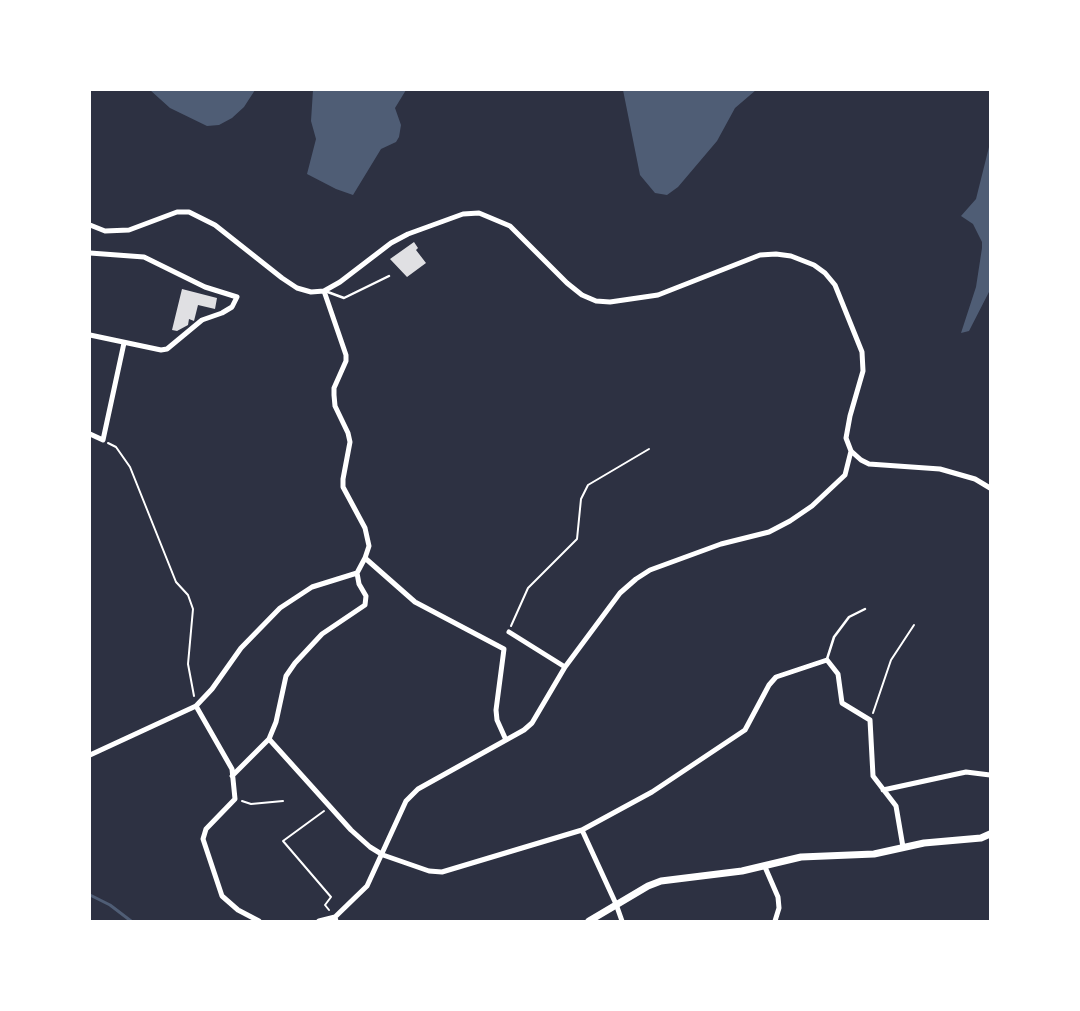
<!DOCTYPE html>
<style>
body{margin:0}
#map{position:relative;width:1080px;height:1011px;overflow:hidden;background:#2d3142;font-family:Rubik,sans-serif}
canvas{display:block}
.frame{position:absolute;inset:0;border:91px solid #fff;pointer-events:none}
</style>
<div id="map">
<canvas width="1080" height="1011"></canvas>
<div class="frame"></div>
</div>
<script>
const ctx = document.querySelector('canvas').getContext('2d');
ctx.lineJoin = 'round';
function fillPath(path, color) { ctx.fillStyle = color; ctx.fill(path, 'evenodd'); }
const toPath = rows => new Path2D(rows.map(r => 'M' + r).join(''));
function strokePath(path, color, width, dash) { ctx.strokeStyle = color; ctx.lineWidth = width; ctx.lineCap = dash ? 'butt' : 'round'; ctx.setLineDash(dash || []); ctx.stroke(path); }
fillPath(toPath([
 [150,90,255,90,244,107,232,118,219,125,207,126,170,108],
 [313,90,406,90,395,108,401,125,399,137,396,142,381,149,353,195,336,189,307,174,316,139,311,121],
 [623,90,756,90,735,108,717,141,678,187,667,195,655,193,640,175],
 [990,143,990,290,969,331,961,333,976,287,982,248,982,242,973,224,961,216,976,199]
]), '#4f5d75');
strokePath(toPath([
 [90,895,110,905,131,921]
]), '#4f5d75', 3);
fillPath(toPath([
 [414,242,418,248,416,250,426,263,407,277,390,259],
 [182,289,217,298,215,309,198,305,194,321,189,319,188,325,177,331,172,330]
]), '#e0e0e3');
strokePath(toPath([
 [108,443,116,447,130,467,176,582,188,595,193,609,188,664,194,696],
 [511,626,528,588,577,539,581,499,588,485,649,449],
 [873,713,891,660,914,625],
 [242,801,251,804,283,801],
 [324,811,283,841,331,897,325,905,329,910]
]), '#fff', 2);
strokePath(toPath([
 [325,291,344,298,389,276],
 [827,659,834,637,849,617,865,609]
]), '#fff', 2.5);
strokePath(toPath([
 [90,225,105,231,129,230,177,212,189,212,215,225,282,278,297,288,311,292,324,291,340,282,391,243,408,234,463,214,479,213,510,226,567,283,582,295,596,301,610,302,658,295,760,255,776,254,791,256,814,265,825,273,835,285,862,352,863,371,850,416,846,438,851,451,861,460,869,464,940,469,975,479,990,488],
 [90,253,144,257,205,287,237,297,232,307,222,313,202,320,167,349,161,350,90,335],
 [324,291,346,355,346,361,334,388,334,395,335,406,348,433,350,442,343,479,343,487,365,528,369,546,365,558,415,602,504,649,496,710,497,720,506,740],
 [90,434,103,440,124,343],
 [509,632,565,667],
 [196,706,232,769,235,799,206,829,203,839,222,896,238,910,259,921],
 [269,739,276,722,286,676,295,663,322,634,365,605,366,596,359,584,357,573],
 [90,755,196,706,212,689,241,648,280,608,312,587,357,573,365,558],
 [232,776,269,739,351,830,370,847,383,855,429,871,442,872,582,830,616,904,622,921],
 [883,790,966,772,990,775],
 [582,830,652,792,745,730,769,685,776,677,827,660,838,674,842,703,870,720,873,776,896,806,903,847],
 [765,867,778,897,779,908,775,921],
 [335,917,367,886,406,801,418,789,524,730,532,723,565,667,620,593,636,579,650,570,721,544,769,532,790,521,812,506,845,475,851,451],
 [319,921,335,917,336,921]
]), '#fff', 5);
strokePath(toPath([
 [589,921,648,886,661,881,742,871,801,857,874,854,924,843,981,838,990,834]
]), '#fff', 7);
</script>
